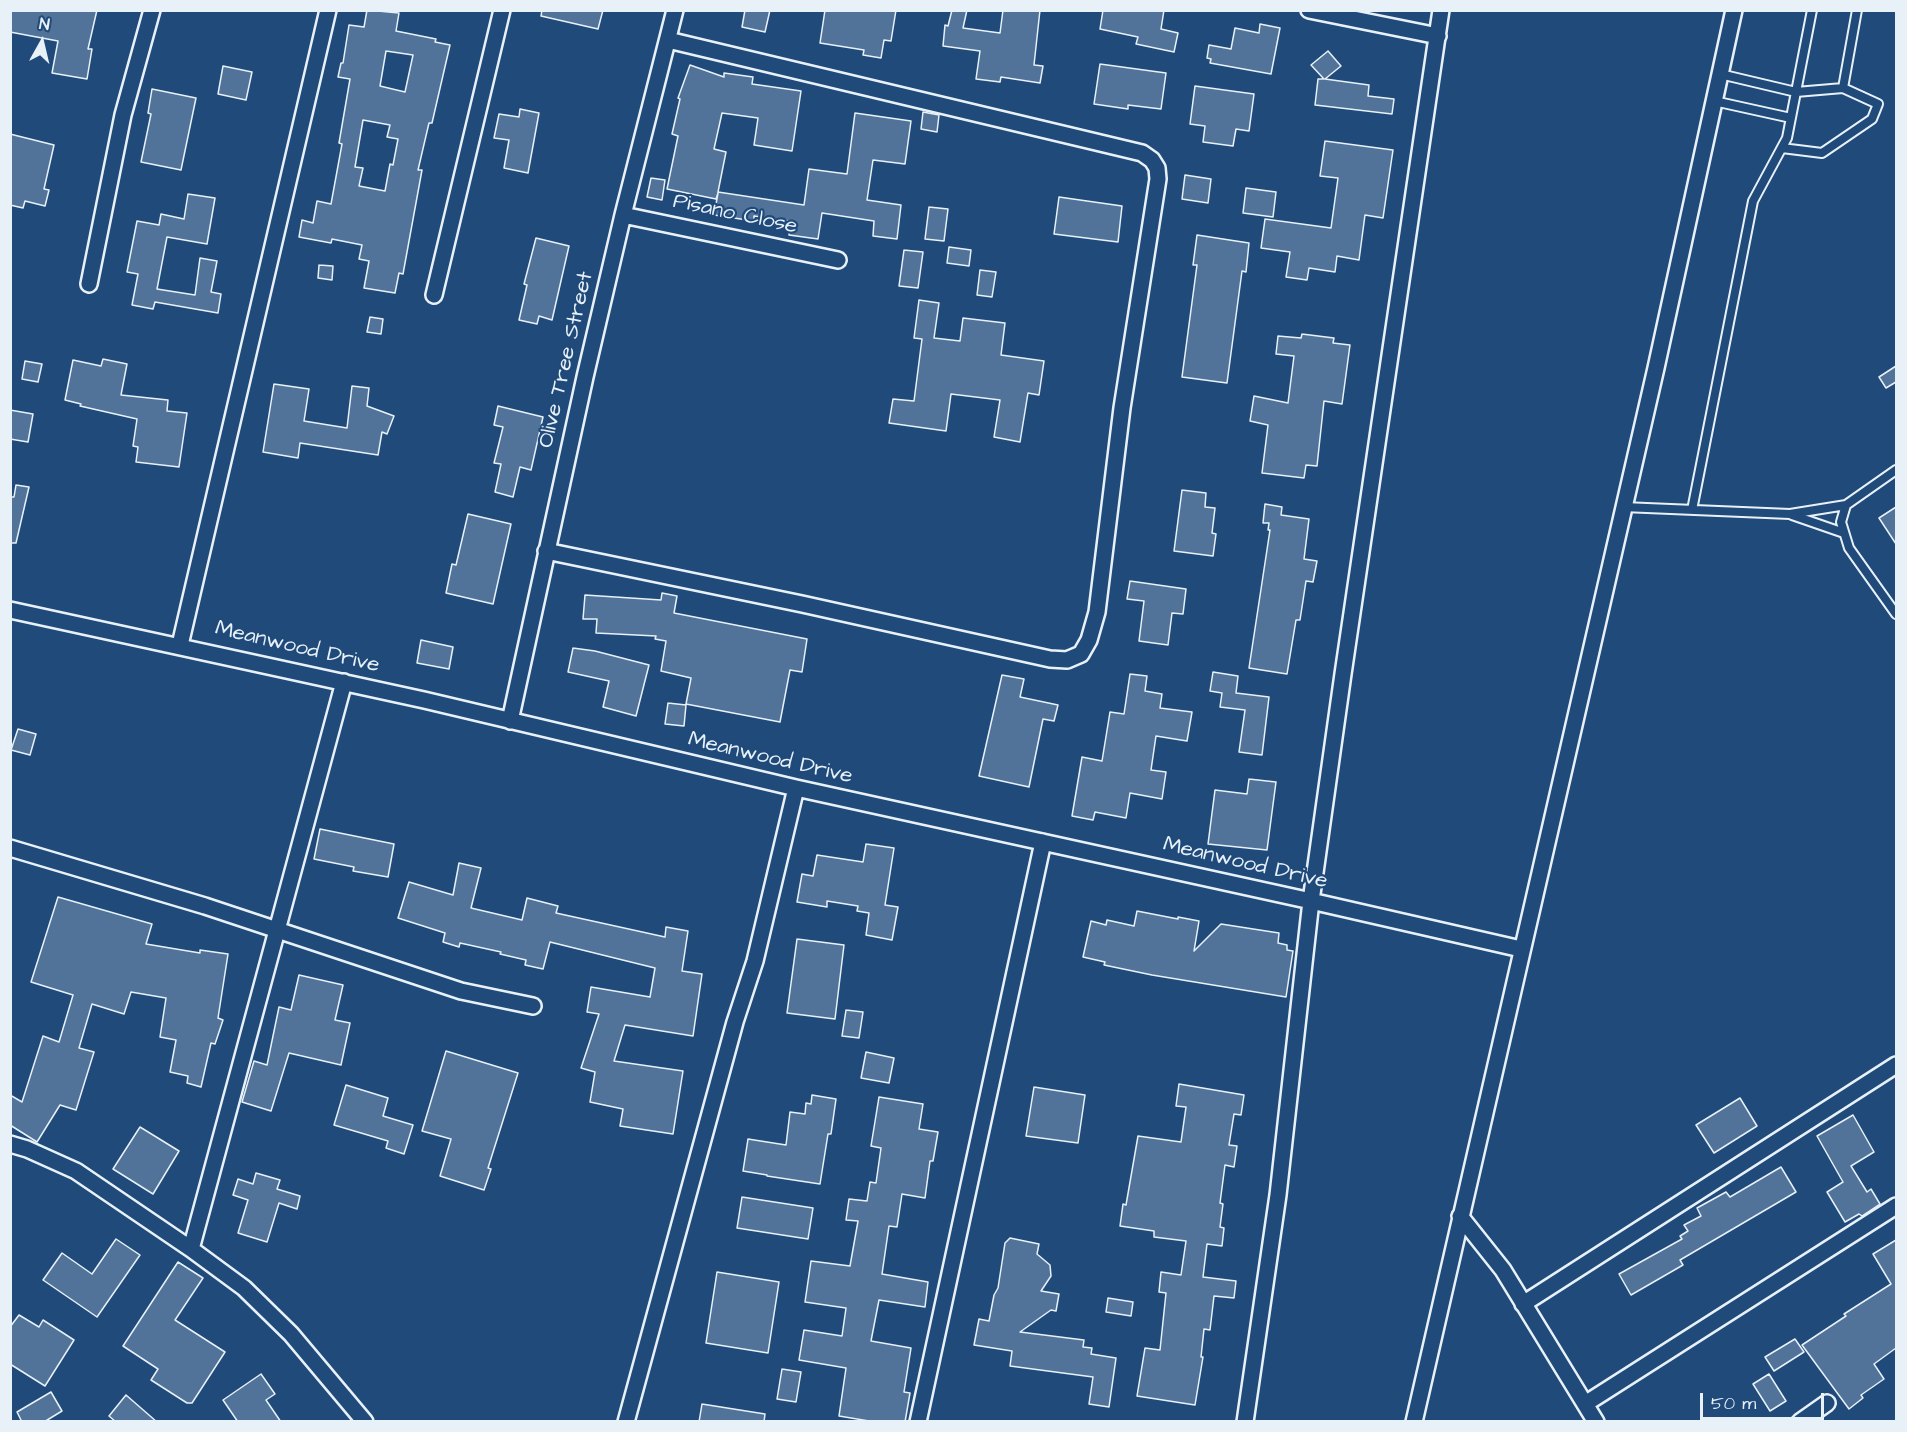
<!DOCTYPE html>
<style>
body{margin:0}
#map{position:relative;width:1907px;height:1432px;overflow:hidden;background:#1f4a7a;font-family:"Architects Daughter",sans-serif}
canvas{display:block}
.frame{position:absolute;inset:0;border:12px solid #e8f1f8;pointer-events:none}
.north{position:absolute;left:12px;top:12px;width:60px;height:60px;-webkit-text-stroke:4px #1f4a7a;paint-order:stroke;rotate:8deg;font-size:16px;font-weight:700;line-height:24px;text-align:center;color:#e8f1f8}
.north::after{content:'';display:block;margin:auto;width:21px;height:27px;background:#e8f1f8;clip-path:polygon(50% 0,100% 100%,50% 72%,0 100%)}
.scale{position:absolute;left:1700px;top:1393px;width:124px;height:27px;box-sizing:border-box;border:3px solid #e8f1f8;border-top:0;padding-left:8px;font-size:18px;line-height:21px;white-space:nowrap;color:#e8f1f8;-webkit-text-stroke:4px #1f4a7a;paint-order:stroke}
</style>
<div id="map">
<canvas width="1907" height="1432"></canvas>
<div class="frame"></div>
<div class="north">N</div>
<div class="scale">50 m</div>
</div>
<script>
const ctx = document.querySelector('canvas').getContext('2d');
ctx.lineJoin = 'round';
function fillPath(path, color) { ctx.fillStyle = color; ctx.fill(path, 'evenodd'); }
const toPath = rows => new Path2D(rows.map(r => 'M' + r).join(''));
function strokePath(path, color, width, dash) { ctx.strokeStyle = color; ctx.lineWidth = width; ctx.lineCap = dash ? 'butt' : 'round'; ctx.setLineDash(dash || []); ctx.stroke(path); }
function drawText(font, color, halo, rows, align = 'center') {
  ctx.font = font + ' "Architects Daughter",sans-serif'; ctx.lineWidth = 4.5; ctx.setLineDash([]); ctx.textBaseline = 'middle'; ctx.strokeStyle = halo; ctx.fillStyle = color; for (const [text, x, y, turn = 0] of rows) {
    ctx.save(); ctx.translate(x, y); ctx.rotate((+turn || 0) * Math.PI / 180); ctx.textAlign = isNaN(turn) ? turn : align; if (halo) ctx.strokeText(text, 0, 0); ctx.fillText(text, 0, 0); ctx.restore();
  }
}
const building = toPath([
 [10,10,97,10,88,49,92,49,87,79,52,73,58,41,10,32,10,10],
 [367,10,399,13,396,31,436,39,435,42,450,45,432,123,429,123,418,170,422,170,403,274,399,273,395,293,364,288,369,261,359,259,362,245,332,239,331,243,299,237,302,220,313,223,317,201,331,204,342,144,339,143,350,79,338,77,341,63,343,63,349,25,364,27,367,10],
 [386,51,413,55,405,92,380,86,386,51],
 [363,120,390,125,387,137,398,139,393,165,390,164,385,191,359,186,363,168,355,167,363,120],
 [542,10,603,10,598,29,541,16,542,10],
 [745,10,770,10,765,32,742,27,745,10],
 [825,10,896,10,891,41,884,40,881,58,863,55,864,50,820,43,825,10],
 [952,10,967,10,963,28,1000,33,1003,10,1040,10,1034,65,1043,66,1040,83,1001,77,1000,82,976,79,980,51,943,46,945,25,948,26,952,10],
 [1103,10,1164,10,1161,29,1178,33,1174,52,1136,44,1138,37,1100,29,1103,10],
 [1260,24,1280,28,1271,74,1210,63,1211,59,1207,58,1209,45,1231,49,1235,28,1259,33,1260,24],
 [1328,51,1341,66,1325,79,1369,85,1368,96,1394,99,1392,114,1315,105,1318,79,1324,79,1311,65,1328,51],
 [1100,64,1166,73,1161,109,1128,105,1128,109,1094,104,1100,64],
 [690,65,724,77,724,73,753,77,752,84,801,91,792,151,754,145,758,118,722,113,714,149,726,152,718,192,804,205,809,169,847,174,855,113,911,121,905,164,873,160,867,200,901,205,897,239,873,236,874,221,822,213,818,239,789,235,790,221,754,216,754,221,714,215,718,193,716,199,667,189,678,136,672,134,680,99,678,98,690,65],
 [223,66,252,72,246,100,218,94,223,66],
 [1195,86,1254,94,1249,131,1236,129,1233,146,1203,142,1205,126,1190,124,1195,86],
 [152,89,196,98,181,170,141,162,151,114,148,113,152,89],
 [520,109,539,113,528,173,504,168,509,140,494,138,499,114,519,117,520,109],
 [923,112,939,115,937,132,921,129,923,112],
 [10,134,54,145,44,189,49,190,45,206,25,201,23,208,10,205,10,134],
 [1325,141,1393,150,1383,218,1365,215,1359,260,1337,256,1335,272,1309,268,1307,280,1286,277,1290,252,1261,248,1265,219,1331,228,1338,178,1320,176,1325,141],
 [1185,175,1211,179,1208,203,1182,199,1185,175],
 [651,178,665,180,662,200,647,197,651,178],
 [1246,188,1276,192,1273,217,1243,213,1246,188],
 [188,194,215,198,207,244,167,237,157,289,195,295,200,258,217,261,211,292,221,294,218,313,155,302,153,309,132,305,138,274,127,272,137,221,159,225,161,214,184,219,188,194],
 [1059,197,1122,206,1118,242,1054,234,1059,197],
 [929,207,948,209,944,241,925,239,929,207],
 [1197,235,1249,243,1246,272,1242,271,1227,383,1182,377,1197,265,1193,265,1197,235],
 [536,238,569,246,552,320,539,316,537,324,519,320,527,285,524,284,536,238],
 [949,247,971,250,969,266,947,263,949,247],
 [904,250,923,252,918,288,899,286,904,250],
 [319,265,333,266,332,280,318,278,319,265],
 [980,270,996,272,992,297,977,295,980,270],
 [919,300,939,303,934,338,960,341,963,318,1005,323,1001,355,1044,361,1039,395,1028,393,1020,442,994,437,1000,400,951,394,946,431,889,423,893,399,914,401,922,339,914,338,919,300],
 [370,317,383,319,381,334,367,332,370,317],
 [1302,334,1334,338,1333,343,1350,345,1342,404,1324,401,1317,466,1306,465,1304,478,1262,473,1268,425,1250,421,1254,396,1288,403,1294,356,1276,354,1278,336,1301,338,1302,334],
 [103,359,127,364,121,395,168,400,167,411,187,413,179,467,136,462,138,447,133,446,137,419,80,406,81,404,65,400,73,360,101,366,103,359],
 [25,361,42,364,38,382,22,379,25,361],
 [1896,366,1896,382,1886,388,1879,377,1896,366],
 [274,384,309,389,304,421,347,428,352,386,369,388,367,406,394,416,387,434,382,432,378,455,300,443,298,458,263,452,274,384],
 [498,406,543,417,531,470,520,467,513,497,495,492,501,464,494,463,503,427,494,425,498,406],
 [10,410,33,414,28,442,10,439,10,410],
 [16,485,29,487,16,543,10,543,10,497,14,497,16,485],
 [1182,490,1206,493,1205,507,1215,508,1212,533,1216,534,1213,556,1174,551,1182,490],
 [1265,504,1282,507,1281,515,1309,519,1304,559,1317,561,1313,582,1306,581,1300,620,1296,620,1287,674,1249,668,1270,530,1268,530,1269,523,1263,523,1265,504],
 [1896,507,1896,544,1879,518,1896,507],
 [468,514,511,524,493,604,446,593,452,564,456,565,468,514],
 [1130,581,1186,589,1183,614,1172,613,1168,645,1139,641,1144,601,1127,599,1130,581],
 [662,593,677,596,674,613,807,639,802,672,790,670,780,722,686,704,691,678,661,671,666,641,655,639,656,636,596,633,597,619,583,619,585,595,661,600,662,593],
 [421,640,453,647,449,669,417,663,421,640],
 [573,648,595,651,649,665,636,716,603,707,609,681,568,672,573,648],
 [1213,672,1238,676,1236,693,1269,697,1262,755,1239,752,1245,710,1220,707,1222,693,1210,691,1213,672],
 [1130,674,1147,676,1145,691,1162,694,1160,708,1192,712,1187,741,1156,736,1151,770,1166,772,1162,799,1130,793,1126,818,1095,812,1093,820,1072,816,1082,757,1102,761,1110,712,1124,714,1130,674],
 [1002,675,1024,679,1020,697,1058,705,1054,721,1043,719,1029,787,979,776,1002,675],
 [668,703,686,705,684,726,665,724,668,703],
 [18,729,36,734,30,755,11,750,18,729],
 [1249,779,1276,782,1267,850,1208,844,1215,790,1247,794,1249,779],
 [320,829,394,844,388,877,353,871,354,867,314,859,320,829],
 [866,844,894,848,885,905,898,907,892,940,866,935,869,913,857,911,858,906,827,901,827,907,797,902,802,874,813,876,817,855,863,862,866,844],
 [459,863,481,868,471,908,522,920,527,898,558,906,556,913,665,937,666,927,688,931,682,971,702,974,693,1036,625,1025,614,1061,683,1071,673,1134,620,1126,623,1109,590,1102,595,1072,581,1068,599,1014,587,1012,591,987,650,997,655,968,550,942,543,969,525,965,526,960,500,954,501,952,460,943,459,947,443,942,445,933,398,918,409,882,453,895,459,863],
 [58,897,152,924,146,944,200,953,200,950,228,954,218,1018,223,1020,215,1044,211,1043,201,1087,187,1083,188,1076,170,1072,176,1040,160,1037,166,998,131,992,124,1014,92,1004,79,1048,94,1052,76,1110,60,1105,37,1142,10,1125,10,1095,22,1102,43,1036,59,1042,73,995,31,982,58,897],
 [1137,911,1178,919,1178,917,1199,921,1194,951,1221,924,1279,933,1278,943,1287,945,1287,950,1293,951,1286,997,1152,975,1104,965,1105,962,1083,957,1091,921,1106,925,1107,920,1134,926,1137,911],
 [797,939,844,945,835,1019,787,1013,797,939],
 [299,975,343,985,335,1020,350,1023,341,1065,289,1053,271,1111,242,1102,254,1061,267,1065,279,1007,291,1010,299,975],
 [846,1010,863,1012,859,1038,842,1036,846,1010],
 [446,1051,518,1073,488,1168,491,1169,484,1190,440,1176,451,1139,422,1131,446,1051],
 [866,1052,894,1058,889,1083,861,1078,866,1052],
 [1179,1084,1244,1095,1241,1115,1234,1114,1229,1145,1237,1146,1234,1167,1225,1165,1220,1203,1223,1204,1220,1227,1224,1228,1222,1246,1207,1244,1203,1277,1236,1281,1234,1298,1214,1296,1210,1330,1204,1329,1201,1357,1203,1357,1195,1405,1137,1396,1145,1348,1160,1350,1166,1293,1159,1292,1161,1272,1181,1275,1186,1241,1154,1237,1154,1231,1120,1226,1123,1204,1126,1205,1138,1136,1181,1142,1186,1107,1176,1106,1179,1084],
 [346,1085,388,1098,383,1116,413,1125,404,1154,386,1148,388,1141,334,1125,346,1085],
 [1034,1087,1085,1095,1078,1143,1026,1136,1034,1087],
 [812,1095,836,1099,831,1134,828,1134,820,1184,767,1176,767,1175,743,1171,748,1139,786,1145,790,1112,805,1114,806,1103,811,1104,812,1095],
 [879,1097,923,1104,919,1129,938,1132,933,1161,930,1161,925,1198,902,1194,897,1227,889,1226,882,1274,928,1282,925,1307,879,1300,871,1341,911,1348,904,1392,910,1393,905,1422,875,1422,839,1416,846,1368,799,1360,804,1330,842,1336,846,1308,805,1302,811,1261,850,1266,858,1221,846,1220,849,1199,867,1201,870,1182,876,1183,881,1148,871,1146,879,1097],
 [1740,1098,1757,1126,1714,1153,1696,1125,1740,1098],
 [1853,1115,1874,1152,1851,1166,1867,1192,1871,1189,1880,1204,1862,1216,1859,1214,1845,1222,1827,1192,1843,1182,1817,1136,1853,1115],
 [140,1127,179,1151,153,1194,113,1169,140,1127],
 [1781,1167,1796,1192,1680,1260,1683,1265,1631,1295,1619,1274,1682,1239,1680,1236,1688,1231,1684,1225,1701,1216,1697,1208,1726,1192,1730,1197,1781,1167],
 [256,1173,280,1180,277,1189,300,1196,297,1209,279,1203,267,1242,238,1233,248,1200,233,1195,238,1179,253,1184,256,1173],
 [742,1197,813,1208,808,1239,737,1228,742,1197],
 [1010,1238,1039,1244,1037,1254,1050,1265,1051,1276,1041,1291,1059,1294,1056,1311,1051,1310,1020,1332,1084,1340,1083,1347,1092,1348,1091,1354,1116,1358,1109,1407,1089,1404,1093,1377,1010,1366,1012,1351,974,1345,979,1319,989,1321,994,1295,998,1288,1005,1243,1010,1238],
 [116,1239,140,1255,97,1317,43,1280,62,1253,92,1274,116,1239],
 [1896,1240,1896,1348,1874,1364,1884,1379,1861,1395,1863,1398,1849,1409,1802,1345,1846,1316,1844,1314,1891,1284,1873,1254,1896,1240],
 [178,1262,203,1278,175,1320,225,1352,192,1403,187,1403,151,1380,158,1369,123,1346,178,1262],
 [717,1272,779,1282,768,1353,706,1343,717,1272],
 [1108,1298,1133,1302,1131,1316,1106,1312,1108,1298],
 [19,1315,39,1327,43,1320,74,1340,45,1386,10,1364,10,1327,19,1315],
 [1795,1339,1804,1352,1774,1371,1765,1357,1795,1339],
 [782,1369,801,1372,796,1402,777,1399,782,1369],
 [261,1374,275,1394,266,1400,281,1422,238,1422,223,1400,261,1374],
 [1769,1374,1786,1401,1770,1411,1753,1384,1769,1374],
 [51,1392,62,1411,44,1422,22,1422,17,1412,51,1392],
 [126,1395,157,1422,116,1422,109,1416,126,1395],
 [702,1404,765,1414,764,1422,699,1422,702,1404]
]);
fillPath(building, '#517399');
strokePath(building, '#e8f1f8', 1.5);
const service = toPath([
 [1720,74,1796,92,1843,88,1878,104,1872,119,1822,153,1782,148],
 [1843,88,1857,10],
 [1714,101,1791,118],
 [1896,470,1846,505,1841,522,1849,548,1896,614],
 [1623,507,1790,514,1846,505],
 [1692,510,1753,201,1787,138,1812,10],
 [1792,515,1844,533]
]);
const minor = toPath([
 [1309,10,1438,36],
 [623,215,838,260],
 [89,284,123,115,152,10],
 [434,295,502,10],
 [546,551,802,604,1050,659,1067,660,1081,654,1089,640,1097,612,1122,408,1158,179,1157,168,1152,160,1142,153,1096,142,668,40],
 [10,610,424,700,796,788,1311,901,1521,949],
 [180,645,328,10],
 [510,721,585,377,623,215,675,10],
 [10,848,205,906,461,991,533,1006],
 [10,1144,27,1149,76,1171,191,1249,244,1288,291,1334,365,1422],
 [1460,1216,1503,1270,1596,1422],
 [191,1249,344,682],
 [1523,1304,1896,1065],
 [1585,1404,1896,1206],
 [626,1422,735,1022,755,961,796,788],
 [918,1422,1043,842],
 [1245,1422,1278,1195,1311,901,1343,674,1441,10],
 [1414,1422,1656,368,1734,10],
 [1800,1422,1827,1403]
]);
strokePath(service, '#e8f1f8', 12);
strokePath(minor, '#e8f1f8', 20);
strokePath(service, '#1f4a7a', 8);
strokePath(minor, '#1f4a7a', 15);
drawText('22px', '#e8f1f8', '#1f4a7a', [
 ["Pisano Close",735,215,12],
 ["Olive Tree Street",567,360,-77],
 ["Meanwood Drive",297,648,13],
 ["Meanwood Drive",770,759,13],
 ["Meanwood Drive",1245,864,13]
]);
</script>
